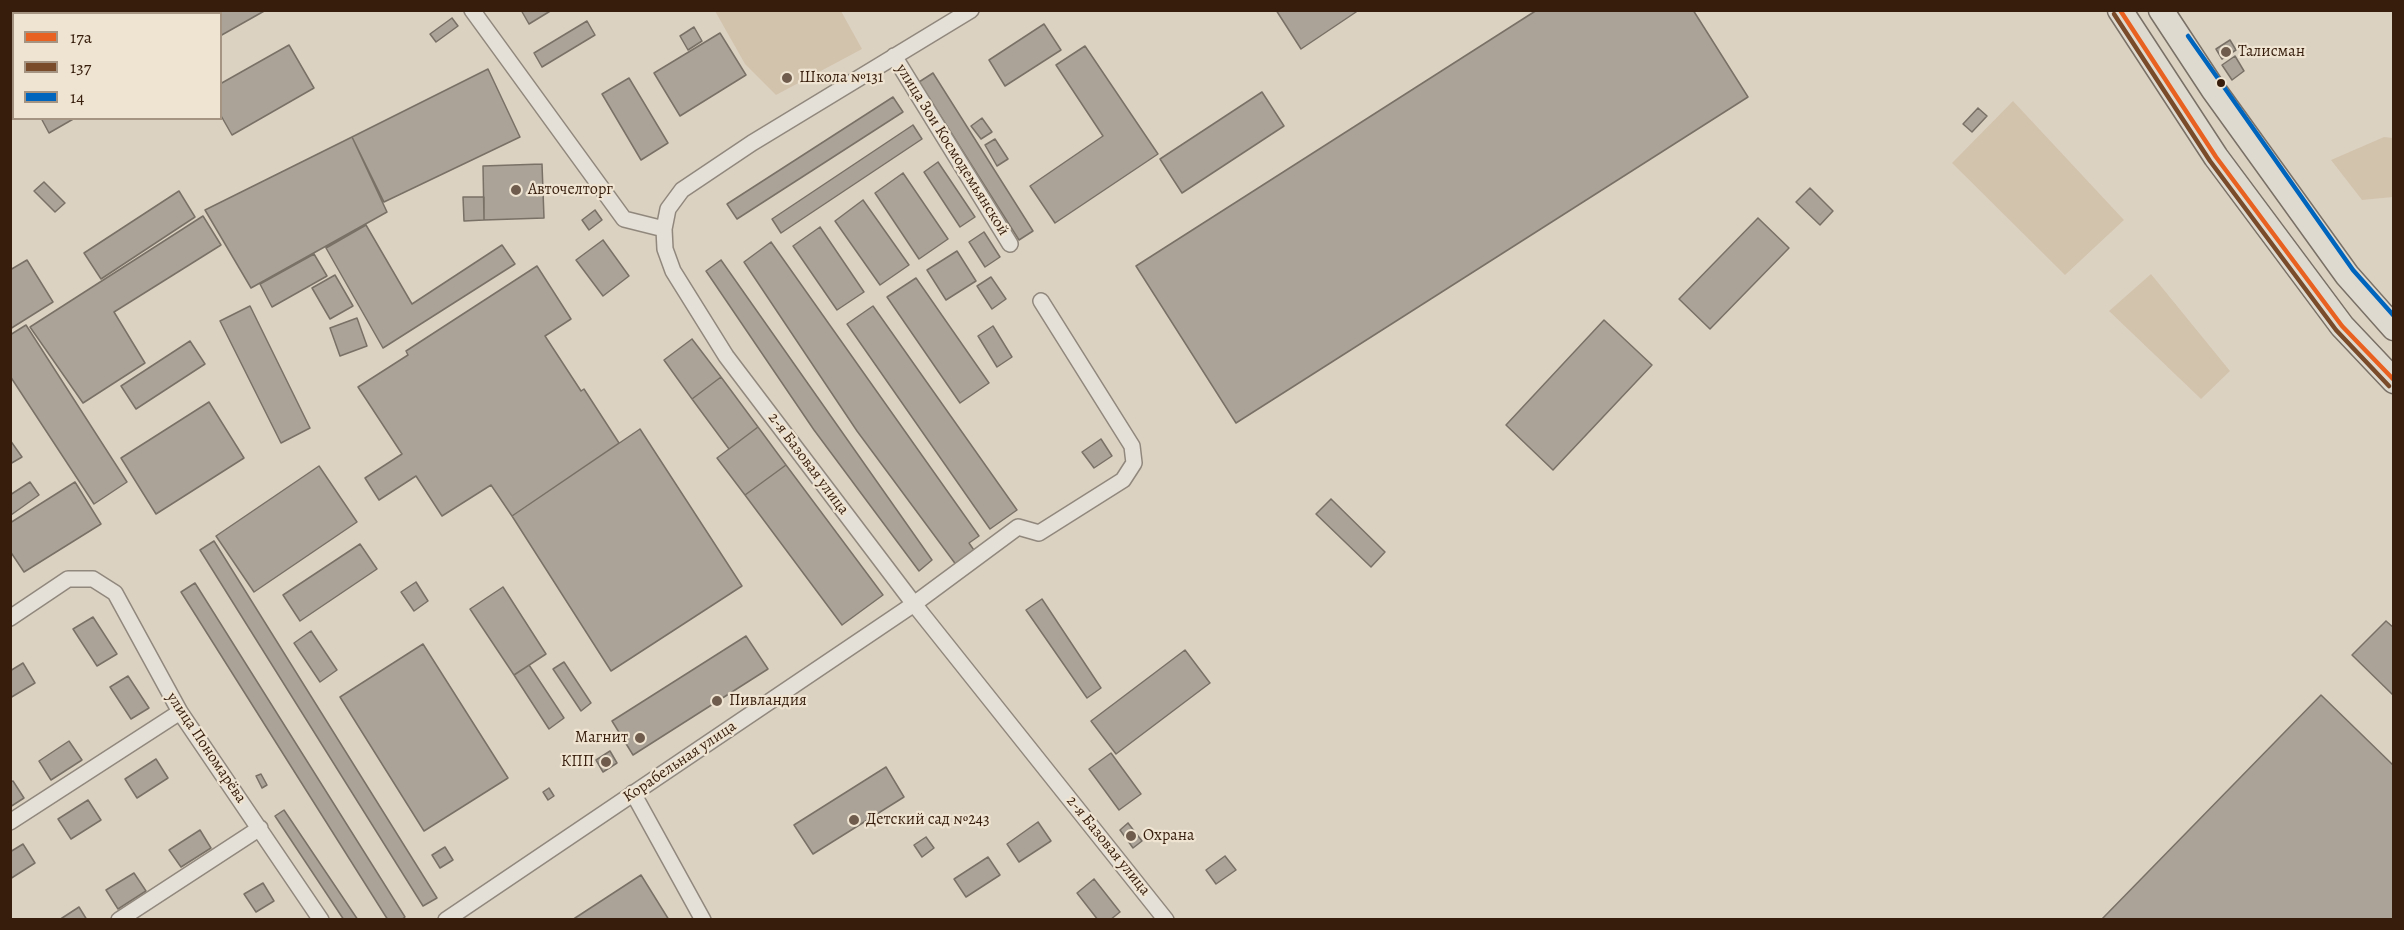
<!DOCTYPE html>
<meta charset="utf-8">
<style>
body{margin:0}
#map{position:relative;width:2404px;height:930px;overflow:hidden;background:#dcd2c2;font-family:Alegreya,serif}
canvas{display:block}
.frame{position:absolute;inset:0;border:12px solid #361d0c;pointer-events:none}
.legend{position:absolute;left:12px;top:12px;width:210px;height:108px;box-sizing:border-box;background:#efe4d1;border:2px solid #a59482;margin:0;padding:8px 10px;list-style:none;font-size:18px;color:#361d0c}
.legend li{display:flex;align-items:center;gap:12px;height:30px}
.legend b{width:30px;border:2px solid #a59482}
</style>
<div id="map">
<canvas width="2404" height="930"></canvas>
<div class="frame"></div>
<ul class="legend">
<li><b style="height:8px;background:#e96121"></b>17a</li>
<li><b style="height:8px;background:#7a4b2a"></b>137</li>
<li><b style="height:8px;background:#0065bd"></b>14</li>
</ul>
</div>
<script>
const ctx = document.querySelector('canvas').getContext('2d');
ctx.lineJoin = 'round';
function fillPath(path, color) { ctx.fillStyle = color; ctx.fill(path, 'evenodd'); }
const toPath = rows => new Path2D(rows.map(r => 'M' + r).join(''));
function strokePath(path, color, width, dash) { ctx.strokeStyle = color; ctx.lineWidth = width; ctx.lineCap = dash ? 'butt' : 'round'; ctx.setLineDash(dash || []); ctx.stroke(path); }
function drawText(font, color, halo, rows, align = 'center') {
  ctx.font = font + ' Alegreya,serif'; ctx.lineWidth = 4.5; ctx.setLineDash([]); ctx.textBaseline = 'middle'; ctx.strokeStyle = halo; ctx.fillStyle = color; for (const [text, x, y, turn = 0] of rows) {
    ctx.save(); ctx.translate(x, y); ctx.rotate((+turn || 0) * Math.PI / 180); ctx.textAlign = isNaN(turn) ? turn : align; if (halo) ctx.strokeText(text, 0, 0); ctx.fillText(text, 0, 0); ctx.restore();
  }
}
fillPath(toPath([
 [715,11,841,11,862,49,776,95,745,64],
 [2013,101,2124,220,2065,275,1952,163],
 [2384,137,2393,138,2393,197,2362,200,2331,160],
 [2151,274,2230,371,2201,399,2109,311]
]), '#d2c3ad');
const building = toPath([
 [10,10,34,10,33,14,14,14,14,42,10,41,10,10],
 [164,10,266,10,220,36,220,14,159,14,164,10],
 [521,10,552,10,529,24,521,10],
 [1276,10,1359,10,1301,49,1276,10],
 [1537,10,1693,10,1748,97,1236,423,1136,266,1537,10],
 [452,18,458,26,436,42,430,34,452,18],
 [587,21,595,35,542,67,534,53,587,21],
 [1044,24,1061,50,1005,86,989,60,1044,24],
 [694,27,702,41,688,50,680,36,694,27],
 [720,33,746,75,680,116,654,73,720,33],
 [2230,40,2236,50,2222,59,2216,49,2230,40],
 [289,45,314,88,232,135,220,114,220,84,289,45],
 [1085,46,1158,154,1055,223,1030,186,1103,136,1056,65,1085,46],
 [2235,56,2244,71,2232,80,2222,65,2235,56],
 [488,69,520,137,384,202,352,137,488,69],
 [933,73,1033,231,1019,240,919,82,933,73],
 [629,78,668,143,641,160,602,94,629,78],
 [1262,92,1284,126,1182,193,1160,159,1262,92],
 [893,97,903,112,737,219,727,204,893,97],
 [1978,108,1987,116,1972,132,1963,124,1978,108],
 [41,118,75,118,49,133,41,118],
 [982,118,992,132,981,139,971,126,982,118],
 [913,125,922,139,781,233,772,219,913,125],
 [352,137,387,212,251,288,205,210,352,137],
 [995,139,1008,159,997,166,985,145,995,139],
 [938,162,975,217,960,227,924,172,938,162],
 [542,164,544,218,484,220,483,166,542,164],
 [903,173,948,239,919,259,875,193,903,173],
 [44,182,65,203,55,212,34,191,44,182],
 [1810,188,1833,211,1820,225,1796,202,1810,188],
 [179,191,195,217,101,279,84,253,179,191],
 [463,197,484,197,484,220,464,221,463,197],
 [863,200,909,265,880,285,835,221,863,200],
 [595,210,602,220,589,230,582,220,595,210],
 [203,216,221,245,114,312,145,363,83,403,30,327,203,216],
 [1758,218,1789,248,1710,329,1679,299,1758,218],
 [366,225,412,304,502,245,515,264,383,348,326,248,366,225],
 [820,227,864,292,837,310,793,246,820,227],
 [984,232,1000,257,985,267,969,242,984,232],
 [603,240,629,276,603,296,576,260,603,240],
 [771,242,979,536,969,543,976,553,957,566,857,431,744,262,771,242],
 [957,251,976,281,946,300,927,270,957,251],
 [314,254,327,276,272,307,260,284,314,254],
 [27,260,53,302,10,329,10,270,27,260],
 [721,260,932,560,919,571,814,430,706,271,721,260],
 [537,266,571,319,545,336,581,391,584,389,619,443,512,516,491,485,442,516,416,476,379,500,365,478,402,454,358,387,408,355,406,351,537,266],
 [335,275,353,306,330,319,312,288,335,275],
 [991,277,1006,299,992,309,977,286,991,277],
 [916,278,989,383,960,403,887,297,916,278],
 [250,306,310,428,281,443,220,321,250,306],
 [873,306,1017,510,990,529,847,324,873,306],
 [357,318,367,346,340,356,330,328,357,318],
 [1604,320,1652,365,1553,470,1506,425,1604,320],
 [26,325,127,482,94,504,10,376,10,335,26,325],
 [993,326,1012,357,997,367,978,336,993,326],
 [692,339,721,377,692,399,664,360,692,339],
 [190,341,205,364,136,409,121,386,190,341],
 [721,377,758,427,729,449,692,399,721,377],
 [209,402,244,458,156,514,121,458,209,402],
 [758,427,786,465,745,495,717,458,758,427],
 [640,429,742,586,611,671,512,516,640,429],
 [1101,439,1112,456,1094,468,1082,452,1101,439],
 [10,440,22,457,10,464,10,440],
 [786,465,883,595,842,625,745,495,786,465],
 [319,466,357,522,254,592,216,536,319,466],
 [30,482,39,495,11,515,10,495,30,482],
 [75,482,101,524,24,572,10,551,10,523,75,482],
 [1331,499,1385,552,1371,567,1316,514,1331,499],
 [214,541,437,898,423,906,200,550,214,541],
 [360,544,377,569,300,621,283,595,360,544],
 [416,582,428,601,414,611,401,592,416,582],
 [195,583,405,917,401,920,388,920,181,592,195,583],
 [503,587,546,654,514,675,470,609,503,587],
 [1042,599,1101,688,1087,698,1026,610,1042,599],
 [93,617,117,654,97,666,73,629,93,617],
 [2386,621,2394,628,2394,696,2352,655,2386,621],
 [311,631,337,670,320,682,294,643,311,631],
 [746,636,768,669,633,755,612,721,746,636],
 [423,644,508,778,424,831,340,697,423,644],
 [1185,650,1210,683,1116,754,1091,721,1185,650],
 [564,662,591,703,581,711,553,669,564,662],
 [23,663,35,683,10,698,10,671,23,663],
 [529,665,564,718,549,729,514,675,529,665],
 [128,676,149,708,131,719,110,687,128,676],
 [2321,695,2394,766,2394,920,2101,920,2321,695],
 [69,741,82,760,51,780,39,761,69,741],
 [610,751,617,763,603,772,596,760,610,751],
 [1111,753,1141,794,1119,810,1089,769,1111,753],
 [156,759,168,778,137,798,125,779,156,759],
 [886,767,904,797,813,854,794,825,886,767],
 [261,774,267,785,262,788,256,776,261,774],
 [13,781,24,798,10,807,10,782,13,781],
 [549,788,554,796,548,800,543,792,549,788],
 [88,800,101,820,71,839,58,819,88,800],
 [284,810,358,920,344,920,275,816,284,810],
 [1038,822,1051,841,1019,862,1007,844,1038,822],
 [1128,823,1142,841,1133,848,1120,830,1128,823],
 [200,830,211,848,181,867,169,850,200,830],
 [926,837,934,848,922,857,914,845,926,837],
 [23,844,35,863,10,879,10,852,23,844],
 [445,847,453,860,440,868,432,855,445,847],
 [1225,856,1236,870,1216,884,1206,870,1225,856],
 [988,857,1000,875,966,897,954,879,988,857],
 [134,873,146,891,118,909,106,890,134,873],
 [641,875,669,920,572,920,641,875],
 [1094,879,1120,912,1110,920,1098,920,1077,893,1094,879],
 [263,883,274,901,256,912,244,894,263,883],
 [79,907,87,920,59,920,79,907]
]);
fillPath(building, '#aba397');
strokePath(building, '#797066', 1.5);
const minor = toPath([
 [472,10,624,219,664,229],
 [971,10,752,143,682,190,668,209,664,229,665,249,673,271,726,356,914,604,1166,920],
 [894,56,1010,244],
 [10,618,68,579,93,579,115,593,180,712,321,920],
 [633,793,703,920],
 [10,822,180,712],
 [119,920,260,828],
 [446,920,914,604,1018,527,1039,533,1123,480,1134,463,1132,446,1041,301]
]);
const primary = toPath([
 [2120,10,2216,157,2342,326,2394,381],
 [2161,10,2213,89,2347,275,2394,328]
]);
strokePath(minor, '#91887d', 18);
strokePath(primary, '#797066', 27);
strokePath(minor, '#e4dfd7', 15);
strokePath(primary, '#dfdad0', 24);
strokePath(toPath([
 [2120,10,2216,157,2342,326,2394,380]
]), '#e96121', 4.5);
strokePath(toPath([
 [2114,14,2210,161,2336,330,2389,386]
]), '#7a4b2a', 4.5);
strokePath(toPath([
 [2188,36,2353,270,2394,316]
]), '#0065bd', 4.5);
for (const [x, y, r, color] of [
 [2226,52,6,"#705c4c"],
 [787,78,6,"#705c4c"],
 [2221,83,5,"#361d0c"],
 [516,190,6,"#705c4c"],
 [717,701,6,"#705c4c"],
 [640,738,6,"#705c4c"],
 [606,762,6,"#705c4c"],
 [854,820,6,"#705c4c"],
 [1131,836,6,"#705c4c"]
]) { const dot = new Path2D(); dot.arc(x, y, r, 0, 2 * Math.PI); ctx.fillStyle = color; ctx.fill(dot); strokePath(dot, '#efe4d1', 2); }
drawText('16px', '#361d0c', '#efe4d1', [
 ["Талисман",2238,52],
 ["Школа №131",799,78],
 ["Авточелторг",528,190],
 ["Пивландия",729,701],
 ["Магнит",628,738,"right"],
 ["КПП",594,762,"right"],
 ["Детский сад №243",866,820],
 ["Охрана",1143,836]
], 'left');
drawText('16px', '#361d0c', '#efe4d1', [
 ["улица Зои Космодемьянской",952,150,58],
 ["2-я Базовая улица",808,464,53],
 ["улица Пономарёва",206,748,56],
 ["Корабельная улица",680,762,-34],
 ["2-я Базовая улица",1108,846,51]
]);
</script>
